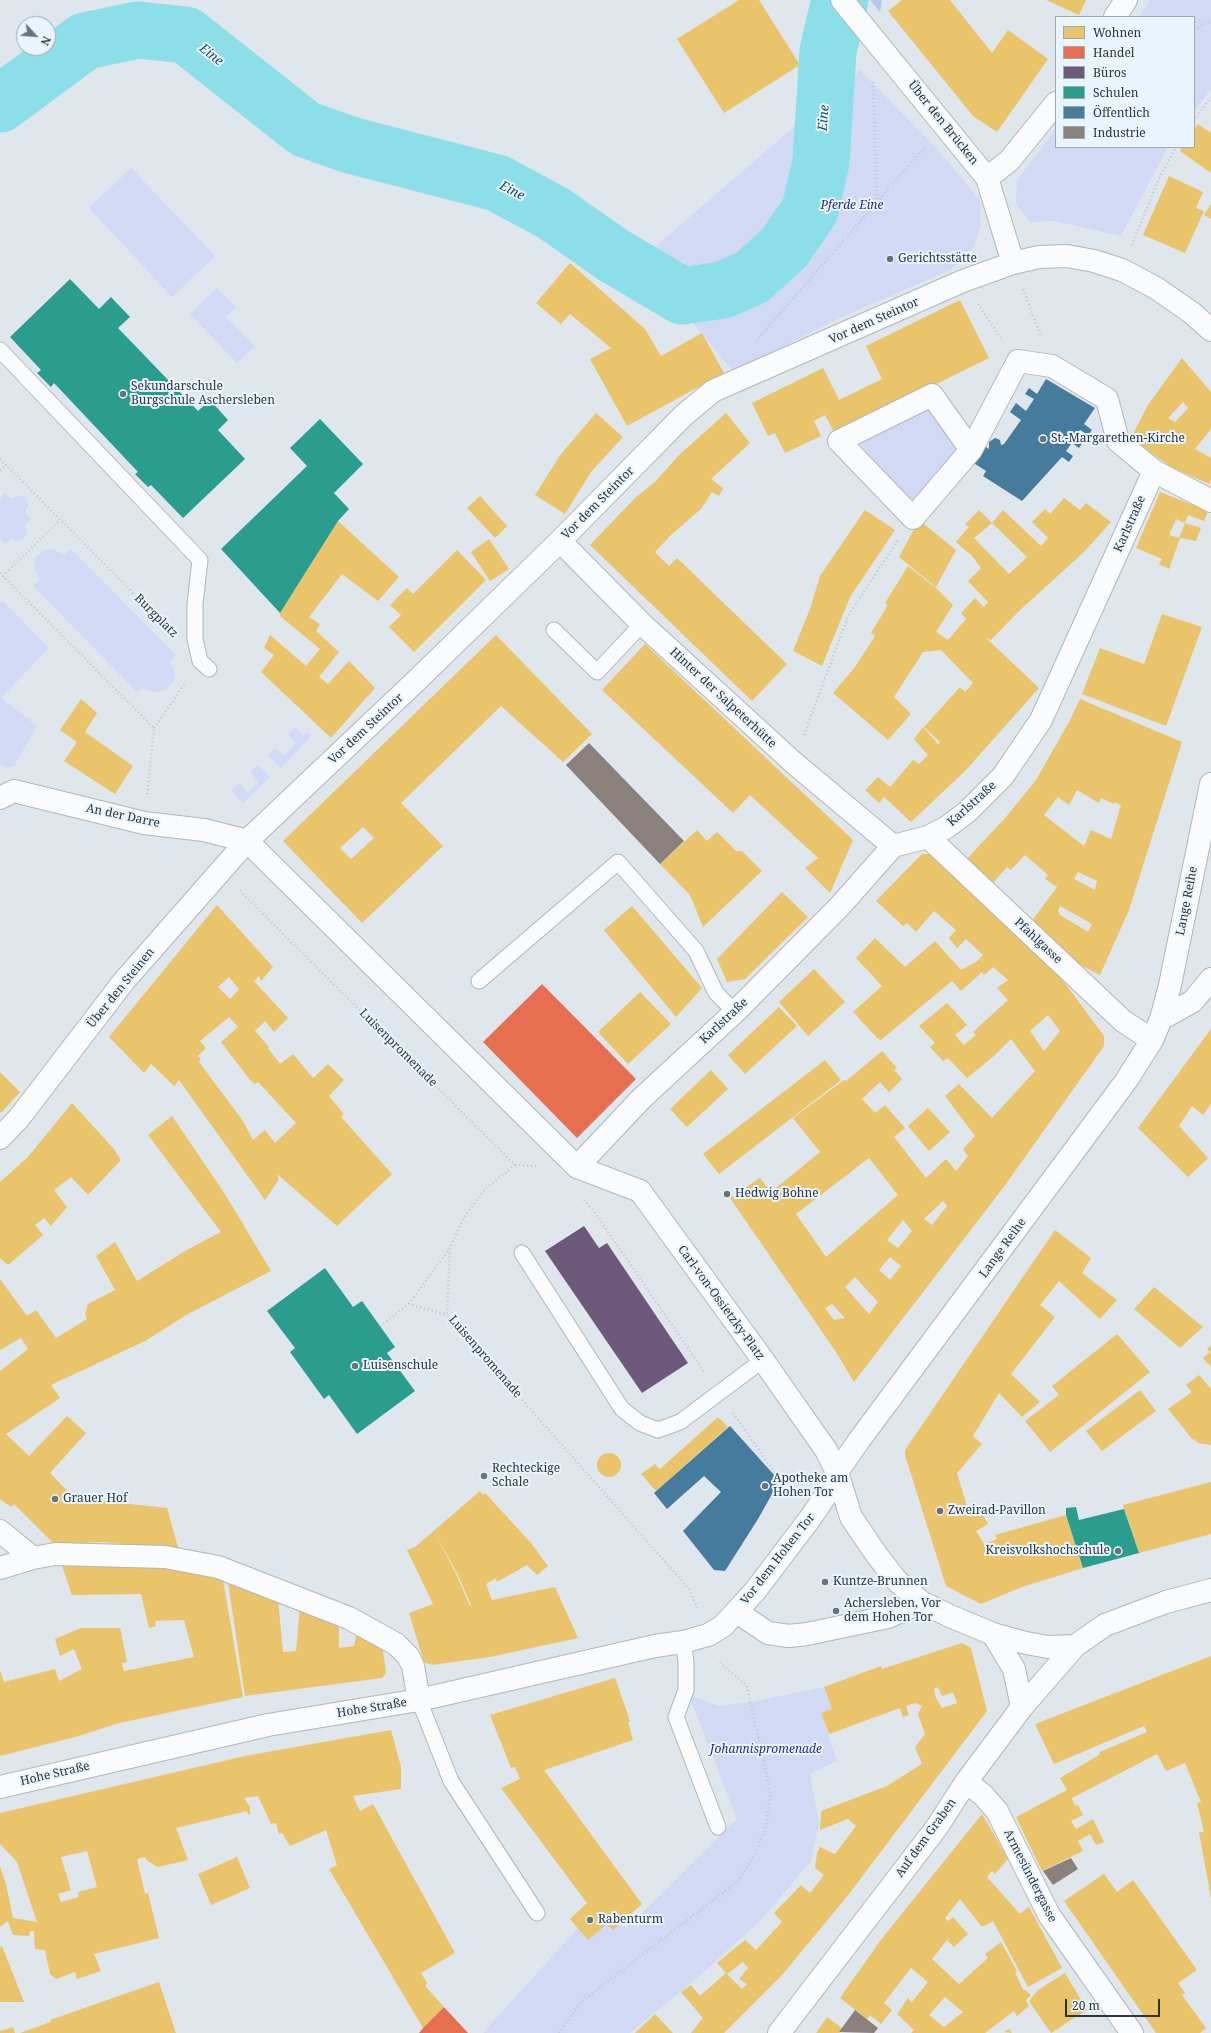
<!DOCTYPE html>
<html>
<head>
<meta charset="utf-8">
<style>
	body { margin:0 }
	#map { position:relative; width:1211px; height:2033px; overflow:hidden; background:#dfe6ec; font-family:"Noto Serif",serif }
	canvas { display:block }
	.legend { position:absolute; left:1055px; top:16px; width:140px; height:132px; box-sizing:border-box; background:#e8f5ff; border:1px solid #9ea8af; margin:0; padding:5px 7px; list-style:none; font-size:12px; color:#2f3438 }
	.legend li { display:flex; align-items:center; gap:8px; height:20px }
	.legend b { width:20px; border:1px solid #9ea8af }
	.north { position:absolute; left:16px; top:16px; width:40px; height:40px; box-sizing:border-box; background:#e8f5ff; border:1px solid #9ea8af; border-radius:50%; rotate:116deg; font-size:11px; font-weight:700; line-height:16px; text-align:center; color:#2f3438 }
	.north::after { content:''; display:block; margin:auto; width:14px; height:18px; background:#6d7277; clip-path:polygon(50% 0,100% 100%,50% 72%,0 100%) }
	.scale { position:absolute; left:1065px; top:1999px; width:95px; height:18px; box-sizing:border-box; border:2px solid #2f3438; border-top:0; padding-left:5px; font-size:12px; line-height:14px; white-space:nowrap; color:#2f3438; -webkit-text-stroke:3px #e8f5ff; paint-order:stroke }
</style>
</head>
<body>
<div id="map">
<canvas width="1211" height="2033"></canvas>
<ul class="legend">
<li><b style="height:11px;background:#e9c46a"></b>Wohnen</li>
<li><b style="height:11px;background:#e76f51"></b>Handel</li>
<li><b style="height:11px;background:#6d597a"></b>Büros</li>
<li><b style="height:11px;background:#2a9d8f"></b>Schulen</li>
<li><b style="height:11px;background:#457b9d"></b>Öffentlich</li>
<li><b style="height:11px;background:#8a817c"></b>Industrie</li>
</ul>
<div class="north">N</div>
<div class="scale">20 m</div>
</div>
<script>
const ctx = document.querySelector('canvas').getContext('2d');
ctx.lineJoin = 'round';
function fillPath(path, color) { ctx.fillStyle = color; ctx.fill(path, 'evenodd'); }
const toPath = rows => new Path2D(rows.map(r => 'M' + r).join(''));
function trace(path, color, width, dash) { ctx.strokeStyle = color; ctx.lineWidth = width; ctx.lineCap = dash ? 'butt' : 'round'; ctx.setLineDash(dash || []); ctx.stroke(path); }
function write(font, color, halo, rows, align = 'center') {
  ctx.font = font + ' "Noto Serif",serif'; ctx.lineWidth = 4; ctx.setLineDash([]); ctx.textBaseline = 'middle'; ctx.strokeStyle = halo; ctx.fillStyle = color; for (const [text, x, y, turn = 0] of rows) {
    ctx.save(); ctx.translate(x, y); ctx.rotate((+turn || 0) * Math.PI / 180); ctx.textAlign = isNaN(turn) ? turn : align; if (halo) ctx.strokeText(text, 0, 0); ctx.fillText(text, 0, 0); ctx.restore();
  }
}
const green = toPath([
	[1150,0,1211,0,1211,89,1194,112,1194,17,1139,17],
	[860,70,938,150,980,200,981,225,974,247,952,269,831,322,734,372,640,260],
	[1056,129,1056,147,1168,147,1121,236,1054,221,1030,222,1016,204,1017,180],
	[131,168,215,256,172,297,89,208],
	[217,288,236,307,226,317,255,346,237,363,190,314],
	[931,404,960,451,912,501,858,442],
	[5,493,11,499,21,495,27,500,28,507,25,512,31,519,24,526,27,533,24,538,16,541,11,538,5,544,0,538,0,499],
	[53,549,64,555,71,549,176,655,169,662,175,672,174,680,167,688,159,692,152,692,144,687,137,692,33,586,40,579,34,568,36,557,44,550],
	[3,601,49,648,1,698,37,726,14,766,6,768,0,764,0,602],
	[295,727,303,735,306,732,311,736,281,768,267,755,274,748,284,756,296,743,288,734],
	[258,765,270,777,243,803,231,790,239,783,248,792,259,782,250,772],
	[824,1687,832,1709,821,1713,837,1761,810,1774,819,1823,811,1861,761,1920,698,1977,630,2033,483,2033,578,1928,588,1940,610,1921,627,1928,737,1819,689,1695,719,1706,751,1702]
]);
const forest = toPath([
	[870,0,882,0,880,12]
]);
const homes = toPath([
	[739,0,759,0,800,65,724,113,677,39],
	[902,0,950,0,992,53,1008,30,1048,59,997,132,973,116,888,11],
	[1046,0,1086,0,1079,15],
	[1198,124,1211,133,1211,173,1180,151,1182,147,1194,147,1194,130],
	[1169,176,1203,192,1196,208,1204,211,1185,253,1143,235],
	[1211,204,1211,219,1204,215],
	[570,263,645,329,661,356,702,333,724,373,627,426,590,359,611,348,570,314,561,324,536,303],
	[960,300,989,358,835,434,825,415,814,421,821,436,785,453,775,433,768,436,752,403,823,368,839,400,882,379,866,346],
	[1182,358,1211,392,1211,429,1195,449,1211,458,1211,480,1209,484,1171,467,1131,438,1148,405],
	[1183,402,1188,408,1175,422,1168,418],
	[596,413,623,437,591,472,565,514,535,495,561,454],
	[726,413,750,443,711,479,723,488,719,496,712,492,701,509,672,534,655,552,669,566,677,558,787,664,752,701,590,545,635,498,655,482,679,455],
	[1160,492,1208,511,1204,521,1188,515,1185,523,1176,519,1169,535,1179,538,1185,523,1201,528,1196,541,1180,538,1169,569,1159,564,1162,559,1136,548],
	[480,496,507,526,495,538,467,508],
	[1064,498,1080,510,1086,503,1111,522,1084,552,1020,610,991,640,986,638,1039,688,965,771,911,822,884,797,879,803,865,790,878,777,890,787,913,760,919,764,928,755,914,739,923,727,938,744,940,742,924,727,960,687,965,692,973,683,941,650,923,652,894,697,911,714,888,740,833,693,855,667,875,636,871,633,888,605,885,603,908,566,936,588,953,605,936,632,948,640,966,619,961,613,975,598,984,607,988,602,968,581,981,568,972,556,956,542,969,527,965,524,979,510,992,523,974,538,1009,574,1027,557,992,523,1003,510,1041,546,1048,538,1032,522,1045,509,1050,514],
	[865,510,895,530,850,597,822,666,793,651,810,609,820,576],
	[919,520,956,550,936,587,899,557],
	[338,521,399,577,378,601,342,574,309,617,320,624,316,631,339,652,319,677,328,684,349,661,375,688,331,738,261,672,274,655,264,648,270,635,306,666,320,649,280,616,280,613],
	[489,539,509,569,490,581,471,552],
	[457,550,486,580,414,652,389,627,401,615,390,605,407,588,413,594],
	[1162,614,1202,627,1166,726,1082,694,1100,648,1144,664],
	[496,635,592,734,563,762,501,706,401,803,443,846,362,923,283,841],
	[363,827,374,838,351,859,340,848],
	[645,644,853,840,830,893,805,868,818,858,750,795,733,813,602,690],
	[81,699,97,713,85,732,133,766,115,794,64,761,77,742,60,730],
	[1080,699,1182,742,1129,910,1100,975,1072,961,1031,922,1057,887,1045,879,1048,875,1025,855,1011,870,1007,867,991,885,965,861,1006,817,1036,780,1069,722],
	[1077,790,1099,803,1101,798,1114,804,1115,802,1121,805,1111,839,1091,830,1084,846,1044,815,1058,797,1069,805],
	[1078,872,1097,881,1095,890,1074,879],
	[1060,906,1092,924,1088,932,1060,915,1058,911],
	[697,830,707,841,717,832,736,851,742,851,762,871,703,927,690,895,660,864],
	[922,854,929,854,951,870,1053,967,1104,1036,1104,1046,1003,1188,854,1382,836,1352,730,1198,760,1178,771,1192,820,1152,793,1118,844,1080,846,1081,882,1051,897,1068,894,1070,902,1079,889,1092,880,1082,862,1099,875,1113,885,1105,905,1128,894,1137,926,1178,946,1159,956,1171,968,1156,963,1149,975,1136,945,1096,959,1084,992,1118,1035,1071,1011,1039,994,1056,967,1078,948,1058,943,1061,930,1047,935,1043,919,1026,947,1003,967,1025,955,1035,964,1045,976,1035,973,1032,1008,1000,997,988,1008,980,993,967,984,975,982,972,961,991,952,981,881,1040,878,1039,853,1012,882,986,856,958,875,938,905,967,935,941,961,970,976,962,983,955,966,939,957,948,949,938,956,930,934,911,916,932,907,923,903,926,876,901],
	[1048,1015,1060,1031,1044,1051,1030,1031],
	[869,1158,898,1195,826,1257,796,1214],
	[943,1201,947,1206,932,1225,924,1219],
	[903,1220,912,1231,898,1248,887,1240],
	[890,1257,901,1266,890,1280,879,1270],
	[855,1277,878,1302,869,1314,845,1287],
	[832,1304,845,1318,834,1320,825,1308],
	[782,892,808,917,745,979,727,982,717,959],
	[217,905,273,967,261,981,259,976,254,981,288,1018,274,1032,265,1021,255,1031,269,1047,268,1048,280,1064,293,1054,313,1078,328,1064,344,1080,329,1096,344,1114,341,1117,392,1174,337,1226,277,1174,279,1179,265,1200,179,1080,174,1086,151,1064,144,1073,109,1037],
	[229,977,239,989,230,999,218,987],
	[229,1017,238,1027,221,1042,250,1080,255,1084,258,1082,296,1123,275,1143,265,1130,253,1140,243,1121,199,1062,201,1059,198,1056,206,1048,200,1041],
	[632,906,702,988,676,1017,604,930],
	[814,969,845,1002,808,1036,779,1002],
	[640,992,671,1024,628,1064,598,1032],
	[779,1007,797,1026,745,1074,728,1055],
	[1211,1029,1211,1104,1203,1115,1192,1106,1179,1126,1208,1158,1188,1177,1138,1128],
	[825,1060,841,1080,719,1174,703,1154],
	[711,1070,728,1089,687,1127,670,1109],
	[0,1072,20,1092,1,1113,0,1112],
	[72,1103,113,1148,121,1160,88,1195,71,1177,54,1190,67,1207,51,1226,44,1218,35,1225,43,1235,8,1265,0,1258,0,1182,28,1157],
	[928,1108,950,1132,929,1151,908,1126],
	[172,1116,225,1194,271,1271,188,1314,145,1341,51,1385,60,1398,6,1434,29,1456,67,1416,86,1433,50,1473,74,1498,167,1508,179,1551,104,1542,56,1544,51,1541,14,1504,11,1507,0,1499,0,1371,28,1349,21,1338,0,1350,0,1279,27,1316,36,1310,56,1338,87,1319,85,1314,88,1304,115,1290,96,1256,115,1242,137,1281,185,1251,221,1232,148,1135],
	[1055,1230,1091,1258,1082,1273,1117,1300,1100,1319,1059,1281,1040,1305,1055,1317,1011,1374,1040,1402,1022,1417,999,1393,973,1436,982,1444,957,1473,969,1513,979,1507,988,1524,976,1531,984,1544,997,1539,995,1535,1066,1515,1083,1568,1022,1587,981,1604,946,1586,905,1455,905,1450],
	[1154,1287,1203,1327,1180,1348,1134,1309],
	[1117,1334,1150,1372,1050,1452,1025,1421,1059,1395,1052,1386],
	[1211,1345,1211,1367,1203,1358,1210,1352,1207,1349],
	[1199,1375,1211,1389,1211,1445,1198,1443,1194,1439,1193,1440,1168,1409,1192,1392,1186,1385],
	[1140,1390,1156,1411,1102,1451,1086,1431],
	[718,1417,728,1427,656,1491,641,1474,655,1464,660,1469],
	'597 1465a12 12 0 1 1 24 0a12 12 0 1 1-24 0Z',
	[1211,1482,1211,1534,1139,1553,1123,1505],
	[480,1491,483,1495,485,1493,531,1543,548,1566,537,1575,527,1565,497,1582,496,1578,486,1584,492,1600,555,1587,578,1638,490,1657,432,1665,424,1662,409,1613,433,1604,407,1550,415,1547],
	[436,1535,457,1573,471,1605,470,1606,456,1574],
	[62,1566,142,1566,183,1569,223,1580,243,1697,119,1723,79,1736,0,1756,0,1671,4,1682,55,1669,59,1681,82,1669,74,1649,60,1656,55,1639,81,1628,120,1628,127,1662,122,1663,124,1671,194,1657,184,1620,155,1621,156,1626,149,1628,141,1594,72,1595],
	[228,1582,278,1599,283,1652,296,1651,300,1607,339,1623,339,1648,354,1646,357,1632,382,1644,386,1673,382,1678,245,1696],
	[962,1643,971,1648,987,1711,849,1894,783,1974,724,2033,691,2033,703,2018,681,1992,691,1985,700,1996,726,1973,717,1963,745,1940,756,1950,782,1922,774,1913,801,1885,810,1893,824,1875,815,1868,817,1853,820,1847,835,1854,856,1826,848,1819,820,1830,821,1811,887,1786,922,1764,915,1747,925,1734,918,1714,922,1706,915,1703,906,1706,909,1715,903,1717,900,1708,829,1734,821,1713,832,1709,824,1687,881,1666,882,1669],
	[938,1687,942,1696,953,1692,957,1703,942,1708,936,1698,934,1689],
	[743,1962,748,1968,739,1979,747,1984,742,1989,727,1974],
	[1211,1656,1211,1898,1199,1832,1204,1832,1197,1803,1201,1802,1185,1763,1166,1771,1157,1754,1072,1798,1075,1806,1078,1805,1083,1815,1071,1821,1076,1829,1093,1819,1104,1842,1096,1845,1090,1834,1078,1841,1083,1851,1042,1871,1016,1817,1067,1790,1060,1778,1099,1755,1100,1752,1147,1732,1144,1726,1054,1764,1035,1724],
	[615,1678,630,1721,628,1722,633,1740,544,1770,642,1904,613,1930,607,1924,588,1940,570,1919,587,1903,501,1788,520,1779,515,1767,511,1768,490,1715],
	[391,1730,401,1767,401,1789,353,1796,360,1811,373,1804,455,1953,421,1973,427,1983,425,1986,444,2007,423,2028,329,1869,337,1865,326,1830,290,1846,282,1833,279,1834,276,1823,271,1824,258,1796,244,1798,250,1807,250,1814,248,1814,247,1811,176,1828,188,1860,158,1867,146,1860,145,1857,137,1859,145,1894,148,1893,159,1938,94,1954,101,1971,77,1979,75,1972,56,1979,50,1974,45,1950,35,1949,34,1931,30,1931,29,1936,13,1935,8,1921,0,1927,0,1866,6,1884,13,1918,37,1922,17,1862,0,1844,0,1813,245,1756],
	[87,1851,97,1887,78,1892,79,1897,61,1902,58,1894,71,1890,61,1857],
	[982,1814,1008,1859,995,1874,992,1871,987,1877,1020,1914,1029,1907,1062,1968,1028,1987,993,1921,982,1927,960,1899,945,1918,948,1921,953,1917,968,1934,954,1947,947,1940,932,1959,959,1984,988,1958,985,1954,1001,1942,1017,1971,1015,1972,1023,1990,1025,1990,1031,1995,1026,2000,1029,2006,1017,2016,1014,2011,985,2033,911,2033,914,2030,897,2014,908,1998,912,2002,928,1982,911,1968,884,2003,892,2010,881,2024,870,2015,867,2019,840,1998,880,1941],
	[945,1997,963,2012,944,2027,929,2015],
	[237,1857,250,1888,211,1905,198,1874],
	[1104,1874,1117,1892,1133,1880,1197,1970,1178,1983,1185,1993,1182,1995,1206,2028,1200,2033,1156,2033,1064,1901],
	[2,1946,24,2002,0,2002,0,1947],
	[1065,1973,1087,2010,1051,2033,1029,2001,1038,1990],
	[159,1982,176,2033,20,2033,51,2022,50,2020],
	[655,2014,673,2033,635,2033],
	[827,2017,842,2028,839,2032,841,2033,816,2033],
	[13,2027,15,2033,0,2033,0,2031],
	[1009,2029,1012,2033,1004,2032]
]);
const shops = toPath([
	[542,984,636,1079,577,1138,483,1042],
	[444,2007,468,2033,419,2033,423,2028]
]);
const offices = toPath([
	[584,1226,599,1248,607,1243,688,1363,642,1393,545,1251]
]);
const schools = toPath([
	[70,279,99,309,111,297,130,317,118,328,198,411,210,400,228,420,218,430,245,459,183,518,151,485,148,487,135,474,138,472,54,383,51,387,37,373,41,370,10,337],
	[320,419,363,464,334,493,349,509,338,521,280,613,221,549,307,466,290,448],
	[325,1268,353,1307,362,1301,395,1347,387,1353,415,1391,357,1434,329,1395,324,1399,290,1352,295,1348,267,1311],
	[1076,1507,1079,1520,1124,1509,1139,1553,1083,1568,1066,1515,1066,1508]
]);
const public = toPath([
	[1046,379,1095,408,1084,424,1092,430,1088,435,1080,430,1075,437,1083,442,1079,448,1072,443,1066,451,1073,456,1069,462,1062,457,1022,501,983,476,986,471,972,462,983,445,989,449,989,442,995,438,1000,440,1001,445,1004,444,1021,420,1010,412,1016,403,1026,411,1034,399,1025,394,1029,388,1037,394],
	[730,1426,775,1476,776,1487,758,1519,725,1571,714,1570,683,1531,721,1492,704,1476,667,1509,654,1493]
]);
const industry = toPath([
	[589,743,684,841,660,864,566,765],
	[1071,1858,1078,1869,1053,1885,1043,1871],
	[855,2010,878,2028,874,2033,839,2032]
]);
const river = toPath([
	[0,104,85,41,138,30,186,35,305,129,350,145,497,183,553,213,613,255,682,296,723,290,752,277,784,248,810,210,821,162,828,51,840,0]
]);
const path = toPath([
	[1194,29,1211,21],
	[873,82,877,201],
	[1194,120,1211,97],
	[1132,245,1160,176,1176,147],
	[1023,289,1041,337],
	[978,304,1002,340],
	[756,341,925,147],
	[0,459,171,631],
	[0,470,6,465],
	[0,573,154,728,147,796],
	[3,576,60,520],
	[154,728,186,682],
	[804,735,848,616,898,540],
	[240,891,515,1165,485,1189,463,1219,450,1248,447,1315,689,1589,697,1608],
	[515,1165,536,1166],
	[584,1200,593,1210,705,1373],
	[409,1304,450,1248],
	[380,1326,409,1304,447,1315],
	[733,1413,791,1496],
	[559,2033,581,2002,738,1881,754,1856,765,1829,771,1795,747,1686,718,1661]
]);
const service = toPath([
	[0,350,200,560,195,604,195,639,200,661,209,669],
	[554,630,597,672,642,624],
	[479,981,618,862,696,951,716,993,735,1012],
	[522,1253,622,1409,640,1423,658,1430,680,1422,763,1360],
	[683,1642,686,1661,686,1690,676,1717,718,1827],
	[419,1700,451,1781,537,1913]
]);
const minor = toPath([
	[842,0,987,178,1013,263],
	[1115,17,1126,0],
	[987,178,1009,161,1056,103],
	[971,450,932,395,839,441,913,518,971,450,1018,361,1052,366,1107,399,1118,441,1154,471],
	[560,541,642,624,794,763,893,846],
	[0,798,14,791,144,823,204,830,247,841,577,1167,640,1191,763,1360,826,1450,837,1472,851,1517,876,1554,897,1581,921,1602],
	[928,837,1123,1021,1152,1040],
	[1161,1019,1193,1001,1211,979],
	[0,1138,19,1118,124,981,247,841,416,681,560,541,684,415,713,391,963,281,1013,263,1039,257,1067,256,1094,261,1122,270,1156,288,1192,313,1211,330],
	[577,1167,641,1099,735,1012,840,906,893,846,928,837,947,827,967,812,1003,776,1041,720,1154,471,1211,501],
	[0,1531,33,1558],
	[0,1568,33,1558,55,1554,165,1557,218,1567,349,1618,396,1644,408,1656,413,1666,419,1700],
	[737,1612,768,1633,789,1636,807,1634,888,1617,921,1602,950,1616,993,1634,1026,1643,1048,1647,1075,1646],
	[993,1634,1014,1669,1022,1707],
	[966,1782,983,1795,997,1811,1049,1915,1132,2033],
	[0,1787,268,1725,419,1700,655,1646,683,1642,708,1635,723,1626,755,1591,809,1520,824,1498,837,1472,860,1439,1126,1081,1152,1040,1161,1019,1170,985,1211,784],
	[779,2033,937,1827,966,1782,1022,1707,1075,1646,1105,1625,1166,1602,1211,1590]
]);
const markers = [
	[890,259,4,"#6d7277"],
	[123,394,4,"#6d7277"],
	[1043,439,4,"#6d7277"],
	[727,1194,4,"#6d7277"],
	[355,1366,4,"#6d7277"],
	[484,1476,4,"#6d7277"],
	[765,1486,4,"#6d7277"],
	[55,1499,4,"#6d7277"],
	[940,1511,4,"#6d7277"],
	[1118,1551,4,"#6d7277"],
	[825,1582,4,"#6d7277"],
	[836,1611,4,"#6d7277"],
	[590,1920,4,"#6d7277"]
];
const streetNames = [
	["Über den Brücken",943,123,51],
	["Vor dem Steintor",874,321,-24],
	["Vor dem Steintor",598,503,-45],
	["Karlstraße",1130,524,-66],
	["Burgplatz",156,616,45],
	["Hinter der Salpeterhütte",723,698,43],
	["Vor dem Steintor",366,729,-43],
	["Karlstraße",972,804,-42],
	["An der Darre",123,816,12],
	["Lange Reihe",1187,901,-79],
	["Pfahlgasse",1038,941,43],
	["Über den Steinen",121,988,-51],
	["Karlstraße",724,1021,-43],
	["Luisenpromenade",398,1048,45],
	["Lange Reihe",1003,1248,-54],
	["Carl-von-Ossietzky-Platz",721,1303,54],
	["Luisenpromenade",485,1357,49],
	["Vor dem Hohen Tor",778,1559,-52],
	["Hohe Straße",372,1708,-9],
	["Hohe Straße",55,1774,-13],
	["Auf dem Graben",926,1838,-54],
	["Armesündergasse",1030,1876,63]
];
const parkNames = [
	["Pferde Eine",852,206],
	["Johannispromenade",766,1750]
];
const poiNames = [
	["Gerichtsstätte",898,259],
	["Sekundarschule",131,387],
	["Burgschule Aschersleben",131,401],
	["St.-Margarethen-Kirche",1051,439],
	["Hedwig Bohne",735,1194],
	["Luisenschule",363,1366],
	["Rechteckige",492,1469],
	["Schale",492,1483],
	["Apotheke am",773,1479],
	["Hohen Tor",773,1493],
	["Grauer Hof",63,1499],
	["Zweirad-Pavillon",948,1511],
	["Kreisvolkshochschule",1110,1551,"right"],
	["Kuntze-Brunnen",833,1582],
	["Achersleben, Vor",844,1604],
	["dem Hohen Tor",844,1618],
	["Rabenturm",598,1920]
];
const waterNames = [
	["Eine",211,55,38],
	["Eine",824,118,-86],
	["Eine",512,191,27]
];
fillPath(green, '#d1d9f5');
fillPath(forest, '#bbc6f0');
fillPath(homes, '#e9c46a');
fillPath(shops, '#e76f51');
fillPath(offices, '#6d597a');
fillPath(schools, '#2a9d8f');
fillPath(public, '#457b9d');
fillPath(industry, '#8a817c');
trace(river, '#8cdfe8', 57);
trace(service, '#b0b6ba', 17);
trace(minor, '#b0b6ba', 24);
trace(path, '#c3c5c8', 2.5, [1, 3]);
trace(service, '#fafbfc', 15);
trace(minor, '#fafbfc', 22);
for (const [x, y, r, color] of markers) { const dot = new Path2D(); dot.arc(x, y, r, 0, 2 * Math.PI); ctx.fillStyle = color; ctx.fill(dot); trace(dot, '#e8f5ff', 1.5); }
write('12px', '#2f3438', '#e8f5ff', streetNames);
write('italic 12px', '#2b2c7e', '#e8f5ff', parkNames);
write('12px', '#2f3438', '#e8f5ff', poiNames, 'left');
write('italic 13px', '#1b4e53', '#e8f5ff', waterNames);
</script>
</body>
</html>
